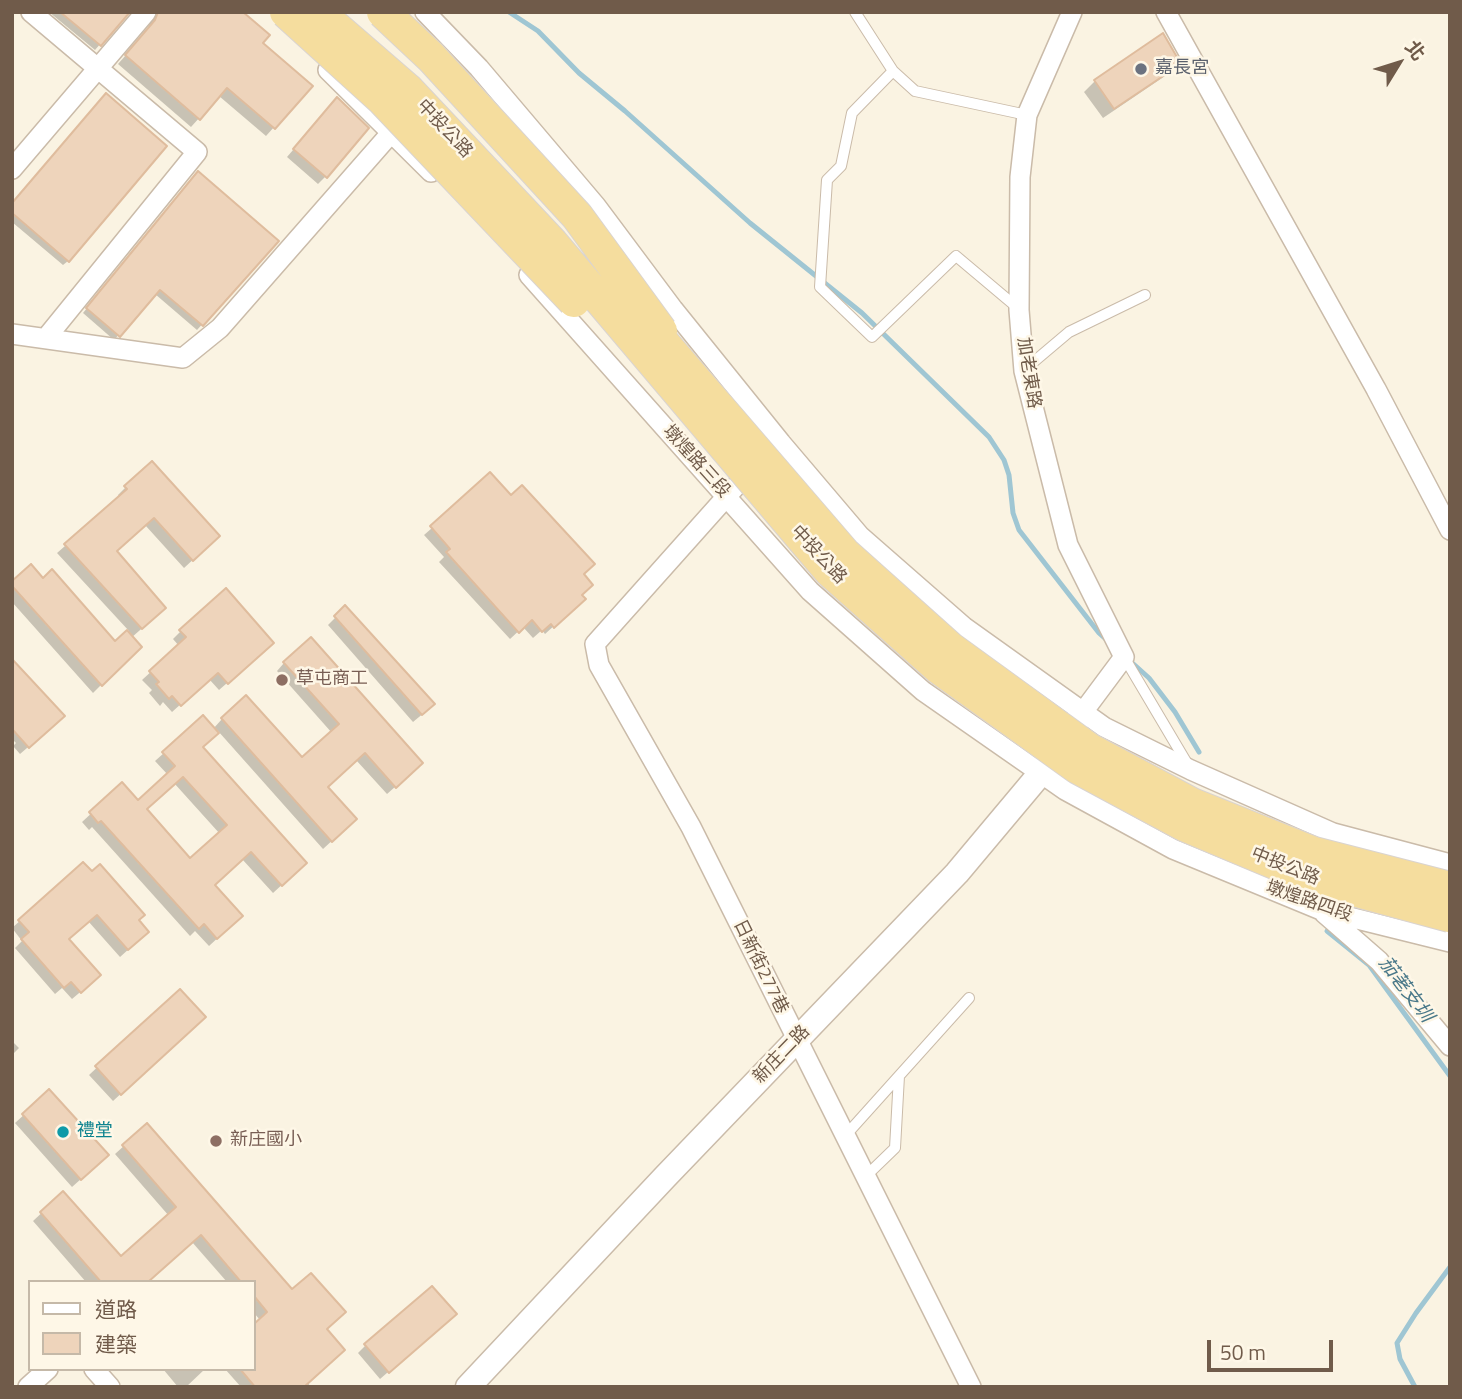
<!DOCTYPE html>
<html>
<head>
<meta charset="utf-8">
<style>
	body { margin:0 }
	#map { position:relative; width:1462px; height:1399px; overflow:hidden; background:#faf3e2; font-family:"Titillium Web","Noto Sans TC",sans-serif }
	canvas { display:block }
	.frame { position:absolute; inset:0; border:14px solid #705b4a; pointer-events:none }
	.legend { position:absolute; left:28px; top:1280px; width:228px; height:91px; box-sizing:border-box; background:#fef7e7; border:2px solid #c5b9a8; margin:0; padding:9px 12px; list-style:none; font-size:21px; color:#705b4a }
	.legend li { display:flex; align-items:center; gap:14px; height:35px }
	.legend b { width:35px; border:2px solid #c5b9a8 }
	.north { position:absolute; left:1364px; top:28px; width:70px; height:70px; -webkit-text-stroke:5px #fef7e7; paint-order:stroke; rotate:52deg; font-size:19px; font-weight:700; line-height:28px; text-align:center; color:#705b4a }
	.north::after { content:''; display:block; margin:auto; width:24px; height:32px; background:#705b4a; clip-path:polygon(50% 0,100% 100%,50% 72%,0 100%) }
	.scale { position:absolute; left:1207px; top:1340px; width:126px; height:32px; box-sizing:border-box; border:4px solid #705b4a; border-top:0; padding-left:9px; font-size:21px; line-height:24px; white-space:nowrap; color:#705b4a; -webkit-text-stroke:5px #fef7e7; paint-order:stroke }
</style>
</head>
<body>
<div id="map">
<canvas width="1462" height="1399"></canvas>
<div class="frame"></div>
<ul class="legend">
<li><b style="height:9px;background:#fff"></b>道路</li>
<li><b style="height:19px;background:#eed4bb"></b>建築</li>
</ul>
<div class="north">北</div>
<div class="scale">50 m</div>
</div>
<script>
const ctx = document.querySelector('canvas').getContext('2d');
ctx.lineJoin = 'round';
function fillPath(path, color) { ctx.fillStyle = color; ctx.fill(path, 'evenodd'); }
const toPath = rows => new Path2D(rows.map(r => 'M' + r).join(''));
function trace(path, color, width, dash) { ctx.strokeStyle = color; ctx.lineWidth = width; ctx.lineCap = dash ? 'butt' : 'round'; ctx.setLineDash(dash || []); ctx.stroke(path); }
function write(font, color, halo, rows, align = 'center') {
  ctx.font = font + ' "Titillium Web","Noto Sans TC",sans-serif'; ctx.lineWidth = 5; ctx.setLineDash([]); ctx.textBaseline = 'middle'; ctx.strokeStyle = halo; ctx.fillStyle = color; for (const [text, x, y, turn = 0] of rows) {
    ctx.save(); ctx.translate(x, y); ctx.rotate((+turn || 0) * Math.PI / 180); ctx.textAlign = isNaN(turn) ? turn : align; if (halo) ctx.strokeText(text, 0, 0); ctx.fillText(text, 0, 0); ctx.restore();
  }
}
const shadow = toPath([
	[49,12,128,12,95,50],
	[158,12,240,12,261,43,311,86,266,136,219,96,191,127,118,64,148,30,150,21],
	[1179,63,1168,74,1103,118,1084,92,1095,81],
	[329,108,326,176,318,184,287,157],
	[193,179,277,241,197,330,155,294,114,340,83,313],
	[12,204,68,261,63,265,12,222],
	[126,487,210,544,184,568,145,525,115,552,156,616,131,638,109,677,93,693,12,602,12,583,43,580,115,643,129,631,57,553,120,498,118,495],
	[432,528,582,575,580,595,576,606,545,634,542,630,533,638,523,627,510,639,439,562,444,557,424,535],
	[345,608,425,712,413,722,328,625],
	[181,631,264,651,219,690,209,679,172,712,163,702,160,706,149,693,152,690,142,680,179,646,173,639],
	[12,661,55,724,20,754,13,746,16,743,12,739],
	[284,663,413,771,387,794,356,760,326,787,347,827,323,849,218,731,201,748,297,871,273,893,242,859,213,886,233,924,209,946,195,931,190,936,92,827,89,830,82,822,122,785,138,802,168,775,155,761,203,718,213,729,222,719,302,760,332,733,277,671],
	[174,783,220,834,190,860,145,810],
	[83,864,137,921,139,940,120,957,88,921,67,940,91,983,72,999,62,988,55,994,15,948,22,941,12,928],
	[179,991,196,1025,113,1101,89,1075],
	[12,1041,19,1048,12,1055],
	[49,1092,99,1163,72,1187,15,1123],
	[146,1126,325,1329,307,1382,311,1387,241,1387,225,1369,254,1369,254,1326,260,1320,254,1313,254,1282,227,1282,192,1242,146,1282,86,1282,33,1221,63,1193,120,1258,169,1216,115,1154],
	[446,1322,380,1379,358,1353,366,1345],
	[163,1369,205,1369,186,1387,178,1387]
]);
const stream = toPath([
	[509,12,538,31,579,73,625,111,750,223,862,313,989,437,1004,460,1009,475,1013,513,1019,530,1099,633,1109,642],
	[1129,660,1149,678,1175,712,1199,752],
	[1327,931,1369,965,1450,1076],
	[1415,1387,1400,1359,1397,1343,1416,1313,1450,1267]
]);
const building = toPath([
	[60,12,130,12,101,46,60,12],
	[158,12,243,12,270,35,263,43,313,86,275,129,227,88,200,120,125,55,155,20,158,12],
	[1163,33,1181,64,1114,109,1094,80,1163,33],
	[106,93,167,146,69,262,12,213,12,203,106,93],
	[337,97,369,128,327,178,293,149,337,97],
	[198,171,279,241,203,326,160,290,120,337,86,308,198,171],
	[152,461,220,536,193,561,154,518,117,551,166,608,142,629,64,544,127,489,124,486,152,461],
	[490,472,511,495,522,485,595,564,584,574,593,585,582,595,586,599,554,628,551,624,542,632,532,620,519,633,446,552,450,549,430,526,490,472],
	[31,564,43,578,52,569,115,641,127,630,142,647,102,686,12,586,12,581,31,564],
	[226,588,274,643,228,684,218,673,181,706,172,696,169,699,156,684,159,682,149,671,186,637,179,630,226,588],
	[345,605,435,704,422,715,334,616,345,605],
	[311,637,423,763,396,788,365,753,328,787,357,819,332,842,221,718,246,695,302,757,339,724,283,662,311,637],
	[12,659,65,716,29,748,12,729,12,659],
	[203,715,219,733,203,747,307,863,282,886,251,852,215,885,243,916,217,939,204,924,199,929,101,821,98,823,89,812,122,782,138,800,175,766,162,752,203,715],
	[183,777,227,825,190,858,147,809,183,777],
	[83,862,92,871,100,864,145,915,139,920,149,932,128,950,97,915,69,939,101,975,81,993,71,982,64,988,21,939,29,932,18,920,83,862],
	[180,989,206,1017,121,1095,95,1066,180,989],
	[49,1089,109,1155,81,1180,22,1114,49,1089],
	[147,1123,292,1289,311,1273,346,1312,327,1329,345,1350,304,1387,255,1387,240,1369,254,1369,254,1324,267,1312,254,1296,254,1282,241,1282,201,1235,148,1282,101,1282,40,1212,63,1191,121,1256,176,1207,122,1145,147,1123],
	[432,1286,457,1314,389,1373,364,1344,432,1286]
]);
const service = toPath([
	[855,12,893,71,915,91,1027,115],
	[893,71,852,113,841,166,827,180,820,287,872,337,956,256,1019,309],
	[1024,370,1069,332,1145,295],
	[1124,657,1188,765],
	[845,1136,969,998],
	[865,1177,895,1148,899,1076]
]);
const minor = toPath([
	[31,12,197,152,46,338],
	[425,12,479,68,596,206,673,309,781,443,860,536,964,627,1104,727,1191,770,1333,833,1450,864],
	[1072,12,1027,115,1020,177,1019,310,1024,371,1068,545,1124,657,1083,712],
	[1166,12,1376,389,1450,530],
	[328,70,431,172],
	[12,169,146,12],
	[529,275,810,591,923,691,1065,790,1173,849,1321,910,1450,942],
	[12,334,183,358,220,328,391,133],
	[736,486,595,644,599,665,691,827,971,1387],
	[1324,913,1379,961,1450,1046],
	[94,1369,110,1387],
	[28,1387,48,1369]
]);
const tertiary = toPath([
	[468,1387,665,1177,957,873,1040,774,1083,712]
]);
const primaryBridge = toPath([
	[286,12,383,100,574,301],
	[318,12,407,89,552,243,829,570,939,668,1078,768,1184,825,1313,879,1450,916],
	[383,12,431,57,577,216,661,331],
	[641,317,845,554,950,648,1089,749,1192,804,1314,853,1450,888]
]);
const markers = [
	[1141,69,7,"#6b7280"],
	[282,680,7,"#8d6e63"],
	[63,1132,7,"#0f9aa8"],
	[216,1141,7,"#8d6e63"]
];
const worshipNames = [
	["嘉長宮",1155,69]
];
const streetNames = [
	["中投公路",444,129,47],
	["加老東路",1028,373,81],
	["墩煌路三段",696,462,48],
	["中投公路",818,555,47],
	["中投公路",1285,867,22],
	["墩煌路四段",1309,902,19],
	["日新街277巷",760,967,64],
	["新庄二路",782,1055,-46]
];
const educationNames = [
	["草屯商工",296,680],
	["新庄國小",230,1141]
];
const cultureNames = [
	["禮堂",77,1132]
];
const waterNames = [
	["茄荖支圳",1405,990,53]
];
fillPath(shadow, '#0003');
trace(stream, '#9fc6d3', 5);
fillPath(building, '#eed4bb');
trace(building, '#dfbc9d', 2);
trace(service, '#cabba9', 12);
trace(minor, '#cabba9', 22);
trace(tertiary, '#cabba9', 27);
trace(service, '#fff', 10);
trace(minor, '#fff', 19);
trace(tertiary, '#fff', 24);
trace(primaryBridge, '#dad4d0', 34, []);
trace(primaryBridge, '#f5dd9e', 32);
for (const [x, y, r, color] of markers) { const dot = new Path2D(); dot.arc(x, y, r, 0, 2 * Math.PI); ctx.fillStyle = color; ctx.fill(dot); trace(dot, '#fef7e7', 2.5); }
write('18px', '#5b616d', '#fef7e7', worshipNames, 'left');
write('18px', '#705b4a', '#fef7e7', streetNames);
write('18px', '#785e54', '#fef7e7', educationNames, 'left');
write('18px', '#0d838f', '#fef7e7', cultureNames, 'left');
write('italic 19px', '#497889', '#fef7e7', waterNames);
</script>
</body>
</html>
